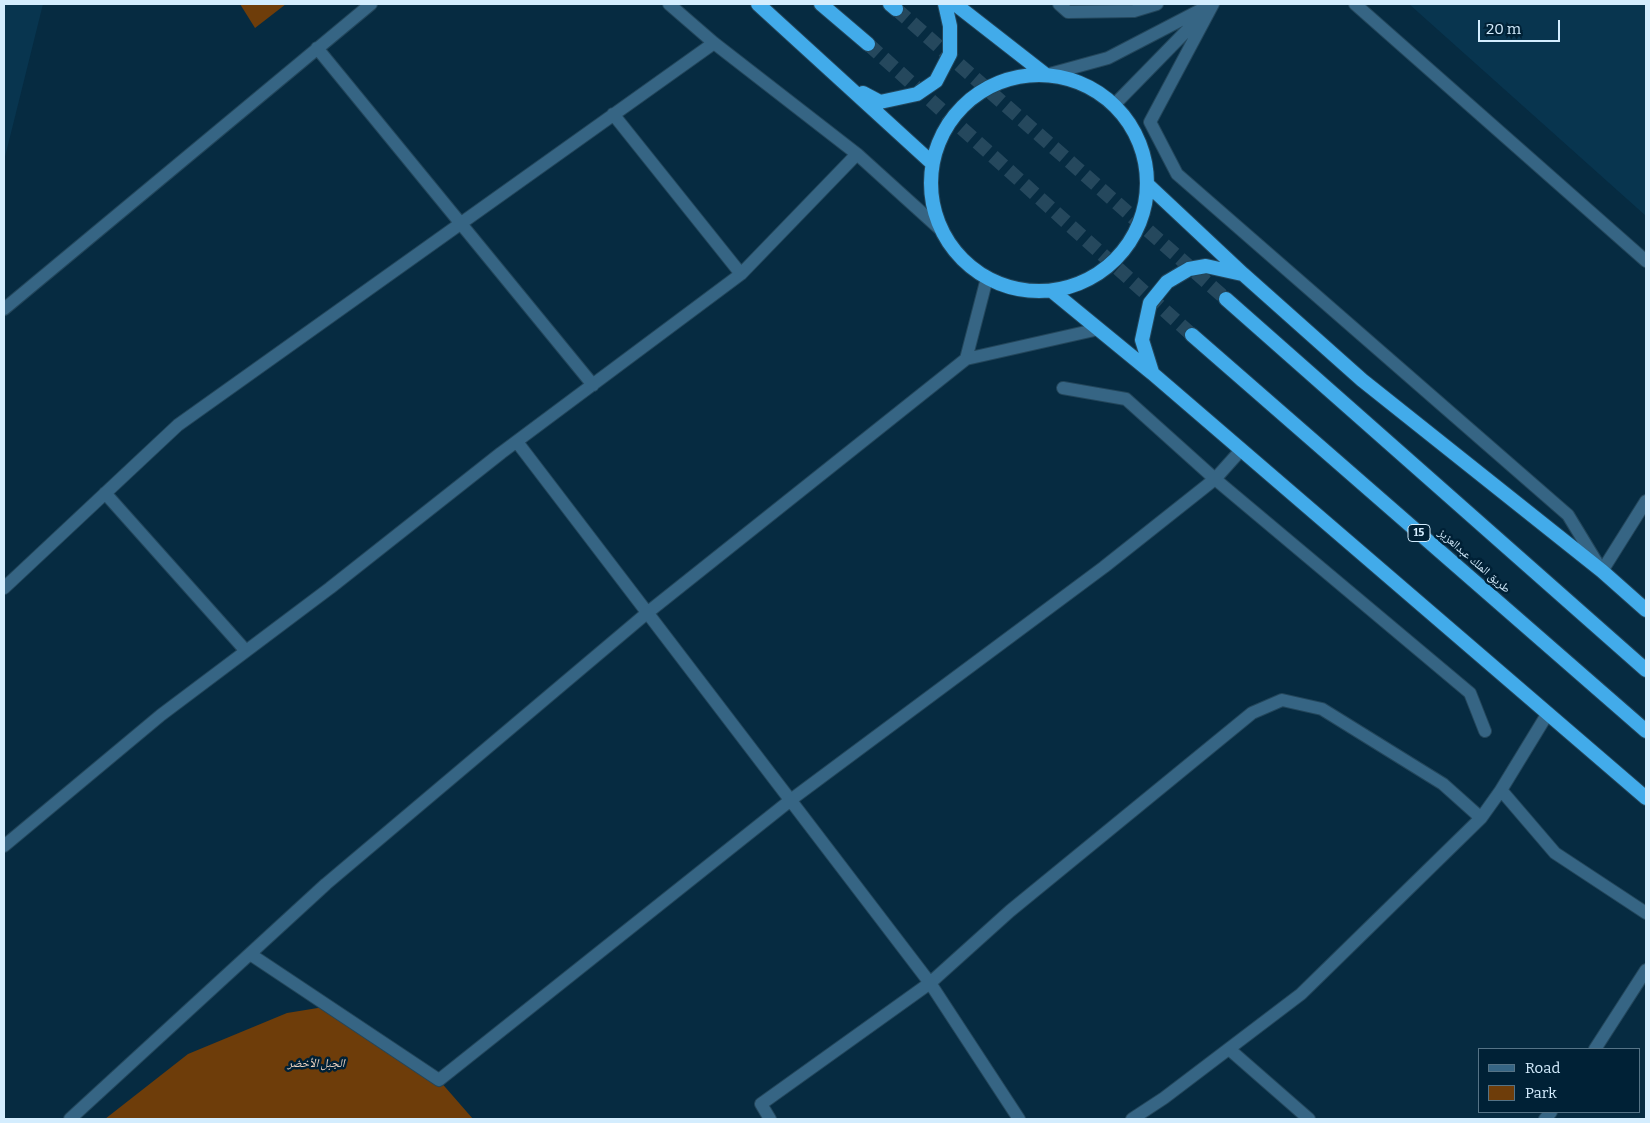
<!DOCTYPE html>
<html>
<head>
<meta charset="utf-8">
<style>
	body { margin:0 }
	#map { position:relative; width:1650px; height:1123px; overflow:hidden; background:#062b41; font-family:Bitter,serif }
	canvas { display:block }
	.frame { position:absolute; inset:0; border:5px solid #d4edfe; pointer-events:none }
	.legend { position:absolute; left:1478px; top:1048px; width:162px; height:65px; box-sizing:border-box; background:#002136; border:1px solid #557386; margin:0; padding:6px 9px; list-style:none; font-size:15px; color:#d4edfe }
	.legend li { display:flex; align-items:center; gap:10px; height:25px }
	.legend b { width:25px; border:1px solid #557386 }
	.scale { position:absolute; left:1478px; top:20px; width:82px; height:22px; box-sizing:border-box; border:2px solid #d4edfe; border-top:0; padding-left:6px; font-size:15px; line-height:18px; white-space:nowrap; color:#d4edfe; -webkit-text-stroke:4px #002136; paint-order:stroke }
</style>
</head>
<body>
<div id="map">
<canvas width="1650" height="1123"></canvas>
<div class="frame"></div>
<ul class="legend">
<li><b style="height:6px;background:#366584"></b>Road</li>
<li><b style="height:14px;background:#6e3d0a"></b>Park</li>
</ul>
<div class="scale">20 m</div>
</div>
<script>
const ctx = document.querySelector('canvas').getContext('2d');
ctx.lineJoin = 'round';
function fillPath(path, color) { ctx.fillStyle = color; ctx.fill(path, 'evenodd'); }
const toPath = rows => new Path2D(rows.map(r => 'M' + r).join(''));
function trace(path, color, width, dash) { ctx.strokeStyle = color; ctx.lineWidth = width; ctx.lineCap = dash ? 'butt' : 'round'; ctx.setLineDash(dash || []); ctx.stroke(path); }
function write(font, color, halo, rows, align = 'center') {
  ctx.font = font + ' Bitter,"Noto Naskh Arabic",serif'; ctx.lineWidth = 5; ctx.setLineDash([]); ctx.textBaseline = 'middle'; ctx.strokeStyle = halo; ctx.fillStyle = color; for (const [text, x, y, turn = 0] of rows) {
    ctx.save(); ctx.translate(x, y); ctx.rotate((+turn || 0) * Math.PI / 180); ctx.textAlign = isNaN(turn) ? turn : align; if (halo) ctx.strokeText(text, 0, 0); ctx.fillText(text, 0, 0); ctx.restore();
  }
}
const built = toPath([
	[4,4,43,4,4,161],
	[1409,4,1646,4,1646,216]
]);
const green = toPath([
	[240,4,286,4,255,28],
	[330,1006,439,1080,473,1119,105,1119,188,1054,287,1013]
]);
const trunkTunnel = toPath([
	[896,9,1226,299],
	[868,44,1192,335]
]);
const minor = toPath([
	[669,4,714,43,857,154,941,230],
	[1059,4,1068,12,1134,11,1157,4],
	[1213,4,1150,122,1177,174,1568,515,1602,571,1646,501],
	[1355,4,1646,261],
	[317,48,593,385],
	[1046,75,1108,58,1212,4],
	[1114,105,1203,14],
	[613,114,741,274],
	[4,309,371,4],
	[966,359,987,278],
	[1063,388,1126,399,1215,479,1470,693,1485,731],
	[517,442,930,983,1019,1119],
	[105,493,246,651],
	[4,588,178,425,714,43],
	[1548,713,1501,790,1555,853,1646,913],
	[4,846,161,715,330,588,501,453,741,274,857,154],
	[250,954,439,1080,792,799,1104,567,1215,479,1241,450],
	[1229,1049,1309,1119],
	[1595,1049,1646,970],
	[70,1119,326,884,647,613,966,359,1099,329],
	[770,1119,761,1104,930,983,1010,911,1252,713,1282,700,1322,709,1443,784,1481,818,1501,790],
	[1132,1119,1164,1098,1301,994,1481,818],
	[1545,1119,1551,1112]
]);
const trunk = toPath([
	[758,4,932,163],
	[821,4,868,44],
	[890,4,896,9],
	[955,4,1046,75],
	'931 183a108 108 0 1 1 216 0a108 108 0 1 1-216 0Z',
	[863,93,880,102,917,94,936,81,950,54,950,26,945,4],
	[1147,184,1243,274,1362,380,1602,571,1646,610],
	[1052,291,1152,373,1646,798],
	[1226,299,1646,670],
	[1192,335,1646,731],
	[1152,372,1142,340,1150,303,1167,282,1189,269,1206,266,1242,274]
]);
const shields = [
	[1419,533,22]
];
const shieldNames = [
	["15",1419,533]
];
const streetNames = [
	["طريق الملك عبدالعزيز",1474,561,41]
];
const parkNames = [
	["الجبل الأخضر",316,1064]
];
fillPath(built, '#08354f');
fillPath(green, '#6e3d0a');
trace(trunkTunnel, '#25485d', 14, [14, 7]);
trace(minor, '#23465b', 14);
trace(trunk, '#23465b', 16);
trace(minor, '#366584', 12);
trace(trunk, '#42abea', 14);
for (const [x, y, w] of shields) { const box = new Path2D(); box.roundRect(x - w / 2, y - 8.5, w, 17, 4); ctx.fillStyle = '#002136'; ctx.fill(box); trace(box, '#d4edfe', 1); }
write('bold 11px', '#d4edfe', null, shieldNames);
write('12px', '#d4edfe', '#002136', streetNames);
write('italic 12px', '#f0d6c3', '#002136', parkNames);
</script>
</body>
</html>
